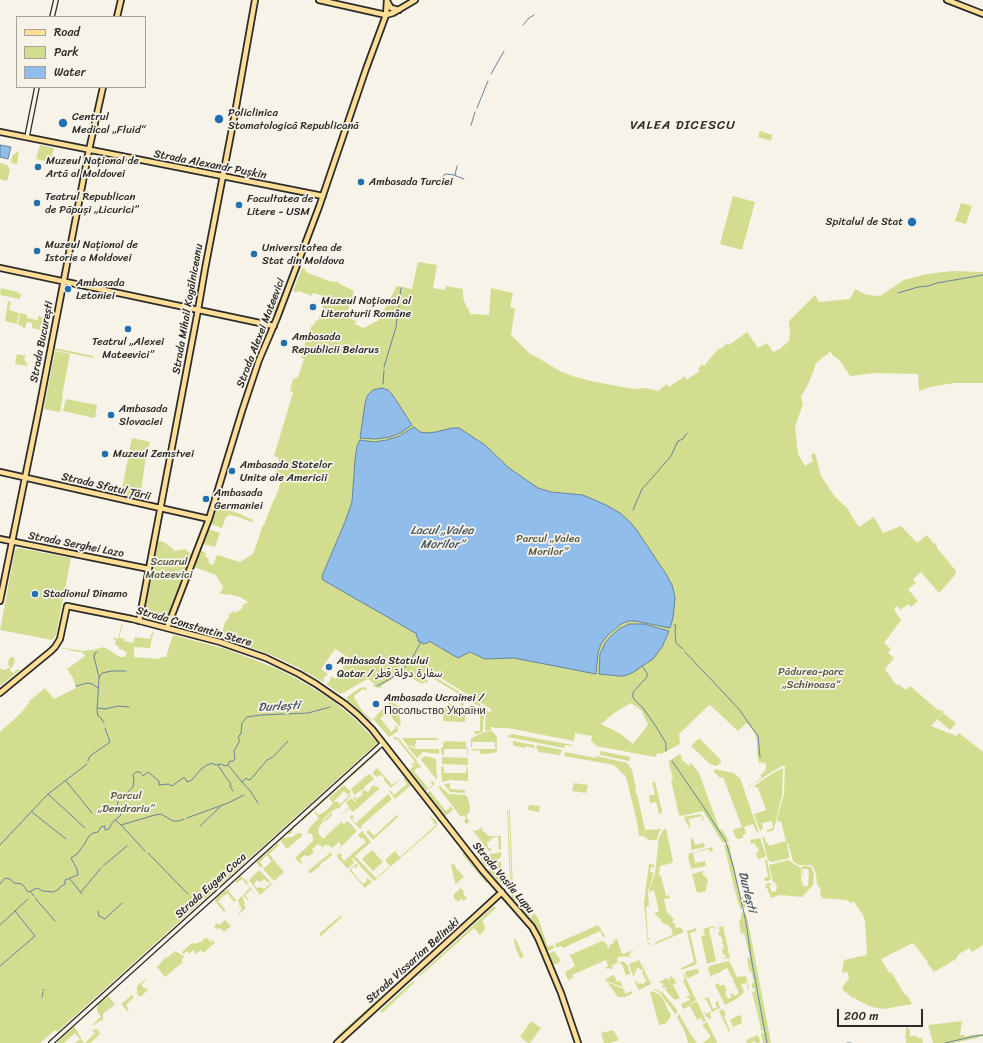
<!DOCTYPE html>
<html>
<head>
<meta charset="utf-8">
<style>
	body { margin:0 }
	#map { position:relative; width:983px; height:1043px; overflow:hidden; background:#f7f3e8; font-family:Sriracha,sans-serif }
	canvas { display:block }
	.legend { position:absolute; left:16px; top:16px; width:130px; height:72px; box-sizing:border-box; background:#f7f3e8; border:1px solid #a5a39c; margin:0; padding:5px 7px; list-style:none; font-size:12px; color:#2b2b2b }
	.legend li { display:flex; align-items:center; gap:8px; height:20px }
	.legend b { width:20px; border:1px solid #a5a39c }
	.scale { position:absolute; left:837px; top:1009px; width:86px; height:18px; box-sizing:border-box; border:2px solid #2b2b2b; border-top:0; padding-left:5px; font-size:12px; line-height:14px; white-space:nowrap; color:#2b2b2b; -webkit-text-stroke:3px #f7f3e8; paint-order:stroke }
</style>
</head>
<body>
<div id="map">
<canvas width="983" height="1043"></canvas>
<ul class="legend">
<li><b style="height:5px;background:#fdde96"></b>Road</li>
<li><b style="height:11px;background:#d2dd90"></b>Park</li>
<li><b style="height:11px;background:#90bdea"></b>Water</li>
</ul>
<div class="scale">200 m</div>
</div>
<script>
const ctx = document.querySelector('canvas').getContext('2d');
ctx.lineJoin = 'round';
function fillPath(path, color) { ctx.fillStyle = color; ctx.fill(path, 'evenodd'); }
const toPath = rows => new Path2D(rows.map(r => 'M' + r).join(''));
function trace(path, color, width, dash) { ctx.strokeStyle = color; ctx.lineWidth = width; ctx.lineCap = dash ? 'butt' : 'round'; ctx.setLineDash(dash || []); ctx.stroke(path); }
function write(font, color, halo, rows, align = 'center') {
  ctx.font = font + ' Sriracha,"Playpen Sans Arabic",sans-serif'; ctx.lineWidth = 3.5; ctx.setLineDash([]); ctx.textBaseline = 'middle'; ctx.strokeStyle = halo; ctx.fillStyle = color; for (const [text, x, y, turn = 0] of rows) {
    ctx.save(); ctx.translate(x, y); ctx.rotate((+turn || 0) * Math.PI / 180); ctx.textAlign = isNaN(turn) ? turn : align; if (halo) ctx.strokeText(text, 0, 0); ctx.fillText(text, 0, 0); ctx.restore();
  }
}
const green = toPath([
	[760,131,772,135,771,141,758,137],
	[40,145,54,148,50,162,36,159],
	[18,151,19,151,17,164,11,163,12,156],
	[0,163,7,165,10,170,7,181,0,179],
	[733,196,755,202,742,250,720,244],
	[961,203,972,206,966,224,955,221],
	[418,262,437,265,433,288,445,290,446,286,463,289,463,295,464,301,471,315,474,314,489,315,491,288,513,293,510,307,515,309,511,335,530,354,540,359,560,371,575,377,591,381,633,389,645,388,658,391,667,384,669,387,685,376,686,380,700,371,698,369,702,364,704,366,718,349,722,348,727,343,729,345,747,332,758,348,767,343,773,352,780,349,789,341,790,332,789,324,789,321,815,295,819,302,850,299,855,289,867,295,880,296,904,280,927,274,952,271,983,272,983,383,954,383,930,387,919,391,918,374,874,373,850,376,841,362,836,357,834,357,830,351,827,355,826,355,815,364,815,367,809,382,801,397,803,404,798,418,795,428,798,454,805,466,813,461,811,455,815,453,821,476,835,497,848,509,852,517,859,527,874,517,883,533,901,526,917,543,927,535,934,544,936,543,937,548,956,571,955,575,939,593,921,572,913,579,916,583,908,589,918,601,911,607,908,604,900,610,898,606,894,608,895,611,901,620,884,643,891,649,888,653,894,658,885,669,897,686,898,684,906,690,910,686,938,710,944,711,931,726,956,736,959,733,983,752,983,945,972,952,969,948,959,954,956,959,934,972,927,963,928,962,913,943,881,959,889,973,891,972,905,995,907,995,912,1004,884,1009,872,1007,857,1000,854,997,853,998,844,991,842,987,849,979,848,973,846,972,842,973,844,960,867,955,865,921,863,915,854,902,851,903,847,900,822,898,820,893,821,890,817,884,816,874,814,868,811,865,799,865,793,861,788,843,787,844,789,854,789,858,772,862,768,860,762,836,763,836,764,838,765,838,766,843,768,843,769,846,786,841,781,821,778,822,777,819,784,794,785,766,782,766,773,771,749,787,749,785,752,785,762,777,760,776,766,769,766,764,764,762,762,764,761,762,759,763,757,754,757,742,756,735,747,723,738,731,710,705,709,705,679,734,680,744,661,754,657,753,656,757,655,757,596,746,596,745,591,741,592,736,575,733,574,741,508,728,496,728,493,727,491,727,491,730,485,731,486,711,487,710,491,713,491,709,431,672,430,674,468,697,463,706,462,706,460,705,462,702,464,704,467,699,429,676,426,680,428,681,427,683,424,682,423,684,407,676,403,672,381,686,382,687,380,688,378,688,373,686,375,684,368,679,358,684,345,692,340,694,326,684,327,683,328,683,331,679,330,678,331,676,335,679,349,658,335,649,321,669,328,674,327,676,326,675,323,680,324,681,323,682,297,667,269,654,221,637,225,622,229,618,228,615,234,611,235,613,243,608,242,606,248,602,240,597,228,594,227,595,220,593,223,587,216,575,194,567,201,551,206,553,205,557,208,558,209,563,213,565,217,555,240,562,253,554,263,525,264,525,272,504,278,491,282,477,275,475,279,458,274,456,289,406,293,392,290,391,293,379,298,377,304,359,301,358,305,343,311,327,314,324,316,320,318,321,325,300,323,296,314,293,312,294,312,296,299,291,296,292,293,291,302,268,305,269,306,272,329,281,334,282,337,281,340,284,354,291,346,317,356,321,355,324,363,328,377,321,378,321,397,286,412,289],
	[631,703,641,710,648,725,633,744,619,733,601,724,614,713],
	[1,288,18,292,18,293,21,294,20,299,0,295],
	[273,293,275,294,280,303,275,316,271,319,273,316,274,311,272,310,271,310,269,311,268,315,269,317,269,320,263,319],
	[8,301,11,302,9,310,19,313,17,324,5,321],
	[20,313,27,315,27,318,38,320,38,316,50,319,50,320,43,319,42,320,42,324,40,325,39,327,48,329,46,338,44,339,40,338,41,330,32,328,32,323,27,322,25,328,23,328,22,326,18,325],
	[55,348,93,356,93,358,55,350],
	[55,351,70,354,62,396,63,396,60,412,44,409],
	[17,354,26,356,24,359,28,366,15,364],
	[66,399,97,405,95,418,63,411],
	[132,438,150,442,145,463,140,499,121,494],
	[217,507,238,513,253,520,252,522,235,516,229,515,226,517,222,528,211,524],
	[208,529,220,533,215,547,203,544],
	[160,541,164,542,175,551,185,549,193,556,167,624,146,618,143,615,156,543],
	[19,548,71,558,56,635,52,640,0,630,15,550],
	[122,623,123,624,119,638,125,639,124,641,133,643,135,637,150,639,152,632,154,633,152,637,150,648,134,647,134,657,158,659,162,657,166,657,173,635,229,650,280,670,308,685,333,701,356,720,378,743,377,746,374,749,372,748,57,1032,55,1030,40,1043,0,1043,0,733,2,730,20,714,29,703,28,702,45,688,54,699,76,688,73,678,67,669,85,656,82,652,78,652,61,648,63,648,83,651,88,650,93,650,104,647,120,657,125,657,127,653,122,649,121,650,119,649,119,647,116,645,115,643,116,640,113,639,114,637,118,639],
	[11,657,13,657,15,660,13,666,11,668,11,667,10,670,13,673,18,669,20,670,0,686,0,669,6,670,7,668,10,668,10,667,8,664,9,659],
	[364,687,366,688,367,690,365,690,363,689,355,695,354,698,363,712,372,720,371,721,347,700,347,697,360,688],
	[471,698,479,703,483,708,484,713,483,730,482,732,477,734,475,734,474,731,480,731,480,710,477,710,479,706,469,701],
	[390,701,398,706,400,706,398,710,401,724,399,726,388,713,391,710,388,706,383,709,388,715,387,717,385,715,380,718,391,732,396,728,394,726,395,725,398,728,398,731,389,737,373,719],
	[449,703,466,713,465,722,443,721,443,709],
	[943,713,956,723,950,730,937,719],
	[492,731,497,737,497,748,495,748,495,742,472,742,472,747,471,747,471,739,472,738,484,732],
	[512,734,573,745,573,746,565,745,564,748,508,737,508,736,509,735],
	[395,737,398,738,400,740,417,761,417,763,413,766,411,765,415,762,397,739,395,740,393,738],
	[402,738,436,738,439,740,416,740,415,747,407,745],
	[698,739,700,739,721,760,721,762,718,765,716,766,710,764,691,746],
	[445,741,466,742,466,748,468,748,468,755,467,755,467,749,444,749,444,755,442,755,441,748,443,748,443,743],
	[513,741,534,745,535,748,525,746,525,748,515,746,513,745],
	[537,745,562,750,560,755,538,752,538,750,536,748],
	[407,746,417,749,439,749,439,754,423,752,417,758],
	[379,749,380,751,313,811,312,810],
	[473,749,497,749,497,751,494,753,480,754,480,750,472,751],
	[600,751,630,757,629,761,600,755],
	[565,752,596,758,597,756,627,763,632,770,636,788,635,792,637,794,645,830,662,829,659,832,657,840,651,840,651,841,643,836,639,836,637,822,626,777,614,765,564,756],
	[680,754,682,757,681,759,689,766,691,763,699,773,719,828,723,831,729,841,724,843,722,842,703,811,681,816,679,815,671,780,673,779,669,763,668,763,669,761],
	[426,756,436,759,437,780,421,760,423,757],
	[442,757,468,758,468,765,442,764],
	[418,763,421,767,419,768,418,767,414,771,428,788,433,785,430,782,432,781,435,784,426,791,409,770],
	[444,766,444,773,466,773,467,767,468,767,468,781,450,780,442,782,441,767],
	[377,768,392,785,402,778,391,788,384,780,384,779,382,775,381,776,380,775,377,777,373,774,373,772],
	[783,768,782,795,774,829,772,831,767,832,767,830,773,828,772,821,762,823,763,829,761,829,761,831,760,831,754,814,766,810,758,788,754,786,773,773],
	[715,769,733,773,740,778,759,833,758,833,757,831,756,831,753,824,744,827,746,834,743,835,743,838,738,839,736,838,733,830,742,827,723,777,720,778,714,772],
	[370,774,374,779,364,787,365,788,354,795,351,789,366,776],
	[405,778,411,785,395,799,389,791,390,790,394,795,407,784,403,779],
	[652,782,655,782,662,811,662,813,659,814,656,802,650,803,649,796,655,794],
	[450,783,450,789,465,790,465,793,450,792,444,784],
	[574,783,588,785,586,793,572,791],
	[344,785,351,792,348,795,344,791,334,801,335,802,336,801,340,804,351,794,351,796,341,805,339,809,337,808,331,812,332,815,325,822,324,820,331,813,330,812,323,820,323,822,319,827,318,833,323,839,341,822,344,824,348,821,356,830,356,832,337,851,341,846,339,842,332,848,329,845,328,846,326,844,323,847,318,844,312,849,314,852,308,857,305,855,300,859,302,862,301,864,295,858,313,841,313,838,312,834,307,833,310,827,319,818,314,812,315,811,319,815,327,810,333,803,329,798],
	[374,785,376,787,378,787,379,789,353,812,349,808,343,814,343,813,349,807,346,802,352,798,355,802,356,801,353,797,354,796,357,799,363,794,361,792,365,790,367,792,370,790,370,788],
	[440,786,449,794,466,795,468,798,470,808,469,813,467,814,467,818,470,822,466,824,464,821,466,818,464,815,461,817,438,787],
	[430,791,446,811,450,808,449,806,450,806,453,809,452,811,445,816,427,793],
	[388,794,392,799,361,826,362,827,360,829,351,819,350,817,352,815,354,817,352,819,356,823],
	[529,805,540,806,539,812,528,810],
	[510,809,513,891,524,902,522,903,518,898,514,901,512,899,509,810],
	[507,810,508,810,511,889,510,889],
	[311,811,312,812,302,821,301,820,294,827,291,834,286,834,283,835],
	[398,814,398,817,373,840,366,832,369,830,374,836],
	[699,814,702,815,704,821,703,821,701,816,689,819,690,828,688,826,684,817],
	[431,816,437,822,437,826,374,881,353,858,352,859,354,862,354,863,348,868,347,868,337,857,337,855,340,853,342,855,341,857,344,861,366,842,363,838,361,839,358,835,362,831,371,842,355,856,376,878,390,866,385,860,395,851,400,857,436,825,430,817],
	[481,828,483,830,482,831,484,832,485,832,488,836,501,836,501,850,499,850,498,837,493,837,490,841,487,842,488,848,491,848,491,851,489,851,473,831,474,830,475,831],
	[664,829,666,829,673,861,672,862,672,863,660,866,659,876,661,876,666,896,669,895,670,898,664,899,667,912,674,919,672,922,674,923,676,928,680,927,684,932,651,946,660,940,673,935,671,928,668,925,662,923,661,920,654,913,659,911,654,890,649,892,650,887,655,874,659,837],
	[301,833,302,834,302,836,288,848,286,848,280,840,284,837,286,838,295,836,295,834],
	[693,837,695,845,704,843,705,847,691,850,691,840],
	[760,838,766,855,765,857,758,859,756,853,759,852,758,848,755,845,755,843,751,844,750,840],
	[278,843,279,845,269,854,284,872,274,881,263,869,273,860,271,861,267,855,260,862,263,866,261,868,256,862],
	[729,844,741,897,744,896,746,907,740,909,735,891,724,845],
	[712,847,713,851,710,852,709,849,693,853,695,863,705,861,706,866,691,869,688,857,689,854,691,853],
	[372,850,383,862,373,871,362,859],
	[331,852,332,855,325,861,322,862,320,866,311,873,309,873,308,871],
	[464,852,487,882,487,884,462,854],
	[501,852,501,856,500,858,486,867,480,859,487,855],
	[766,859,767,860,771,879,768,881,765,881,764,878,768,877,765,860],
	[788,860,801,868,801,886,802,878,803,886,808,886,809,872,808,869,803,869,803,875,802,875,802,866,807,866,811,867,814,873,813,885,802,897,780,895,771,898,767,888,765,888,767,884,768,883,771,884,771,885,769,886,772,892,776,891,777,885,776,885,775,882,773,882,769,865],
	[501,861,502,884,501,884,488,870,491,868,496,873,499,870,496,865],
	[453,863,456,867,456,868,457,870,458,870,464,877,456,884,455,883,451,865],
	[356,864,358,866,356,868,354,866,351,870,363,884,367,881,366,879,368,878,372,882,365,888,349,870,354,865],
	[649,864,655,865,654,867,651,867,650,872,654,873,648,891,649,906,646,907,648,938,650,938,650,939,648,940,648,943,651,943,648,945,644,903],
	[259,870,270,881,268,883,264,879,260,882,257,880,254,885,257,888,258,888,260,887,264,889,271,883,272,884,260,895,249,880],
	[703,871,703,875,707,878,708,883,706,887,706,891,697,893,692,874],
	[240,876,248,882,247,884,252,889,245,895,249,900,248,901,243,895,250,888,242,879,237,883,235,882],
	[461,888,464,892,463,893,467,899,463,901,461,899,458,902,454,898,454,894],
	[229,889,230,890,228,891,237,901,242,896,244,899,243,900,245,903,244,905,246,908,238,915,238,914,242,909,239,905,239,902,238,901,237,901,236,900,234,902,227,893,223,897,221,895,222,897,217,903,218,903,219,902,226,911,224,912,215,901,214,900,225,890,226,891],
	[497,900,498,901,418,974,419,971],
	[525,904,533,912,528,917,522,909],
	[494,906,496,908,482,921,485,927,484,931,480,935,474,928,419,977,418,976],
	[744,912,746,913,750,932,771,1043,763,1043,761,1033,764,1033,764,1031,761,1031,760,1024,752,992,755,991,755,988,752,989,752,983,754,983,751,971,749,971,747,958,750,958,744,933,741,934,739,921,741,919,741,913],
	[534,913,538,918,548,947,553,945,554,948,547,952,537,927,530,918],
	[341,916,342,917,322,935,322,937,320,935,320,933,338,918],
	[225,920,231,926,224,932,220,928,217,929,214,927,217,923,219,925],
	[598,925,605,936,603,937,600,931,563,948,561,946,556,948,555,944],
	[713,926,715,927,715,929,713,927,709,929,716,961,707,964,701,936,705,935,703,929],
	[723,926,730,958,724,959,724,958,726,958,725,954,723,955,722,949,724,948,723,944,721,944,721,943,723,943,721,936,719,936,718,932,720,932,719,928,717,928],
	[696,928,696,931,690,933,697,963,696,963,695,965,681,970,681,968,694,962,687,931],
	[446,929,449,931,437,943,434,940,435,938],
	[206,937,211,942,212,941,210,939,211,939,215,943,203,953,201,950,196,954,193,950,189,954,187,951,183,954,182,952,183,951,192,943,196,944,196,943,201,942],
	[515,938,524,957,520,958,515,946,514,939],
	[617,939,622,954,635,950,629,954,630,956,628,957,626,957,625,956,618,957,617,959,618,960,617,960,618,962,612,966,613,969,611,969,608,968,606,969,605,968,608,966,606,960,572,975,573,978,568,980,565,972,575,966,570,955,602,941,606,943,608,948,610,947,609,945,614,943,613,941],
	[175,951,184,956,184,957,181,960,183,962,165,977,157,967,166,957,167,958],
	[554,951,561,961,557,964,552,964,548,954],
	[639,960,651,984,639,990,638,989,635,982,637,981,638,984,641,983,642,984,645,983,645,982,646,981,642,972,643,972,642,969,640,970,639,968,636,969,637,971,634,972,635,975,633,976,629,964],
	[623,961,628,966,630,974,626,975,625,973,622,964,620,964,619,963],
	[728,961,730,962,737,977,746,976,749,989,748,990,747,983,741,984,744,992,738,998,725,1005,715,985,718,983,720,986,723,985,724,985,727,990,725,993,728,999,732,997,730,994,732,993,735,996,738,994,738,990,733,981,734,980,733,978,729,974,730,973,727,968,721,971,721,972,712,975,712,977,711,977,708,969,709,966],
	[697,969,698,969,699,973,688,978,687,978,685,973,686,971],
	[682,973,685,976,696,1000,687,1006,697,1001,706,1021,702,1023,703,1022,701,1018,697,1020,690,1006,684,1009,682,1007,681,1004,690,1000,689,998,687,998,686,997,690,995,683,981,685,979],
	[614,975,617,982,620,981,623,987,606,981,605,979],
	[671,976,672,978,674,978,676,983,673,985,680,998,675,1000,665,990,667,988,666,987,664,988,661,987,663,986,663,983,660,983,660,981,663,980,667,978,668,980,670,979,670,977],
	[147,978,147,979,141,985,145,989,146,988,148,989,142,996,138,996,137,992,137,986],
	[413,981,415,982,382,1013,380,1011],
	[607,982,624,989,625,994,631,991,633,993,625,997,618,997],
	[653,989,656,989,663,993,677,1010,676,1015,659,992],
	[651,991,659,994,665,1002,665,1004,671,1015,668,1021,666,1022,667,1023,659,1025,650,992],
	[132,995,134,997,126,1005,129,1010,127,1011,126,1009,121,1004],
	[108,996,115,1004,103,1014,103,1020,102,1021,101,1020,94,1025,92,1025,101,1017,97,1011,97,1008,98,1006,97,1005],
	[708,997,713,1009,717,1008,715,1002,718,1001,720,1008,710,1013,711,1018,709,1019,708,1017,706,1017,704,1012,705,1012,706,1014,712,1011,706,999,703,1000,703,999],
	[379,998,380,999,338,1037,337,1036],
	[723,1009,726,1015,724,1016,730,1031,729,1032,719,1011],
	[679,1014,690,1033,697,1043,688,1043,685,1032,677,1017],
	[739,1015,741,1016,742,1023,733,1027,730,1020],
	[531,1021,541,1028,530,1043,528,1043,520,1037],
	[962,1021,960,1035,964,1035,965,1037,971,1035,983,1034,983,1037,981,1036,978,1038,953,1043,933,1043,928,1025],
	[707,1022,716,1040,717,1043,703,1043,710,1037,710,1035,702,1025],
	[74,1026,81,1038,81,1039,84,1043,75,1043,80,1039,75,1033,64,1043,58,1043,58,1041],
	[905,1026,910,1030,910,1036,917,1036,917,1038,922,1038,923,1043,906,1043,906,1038,905,1038,906,1028],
	[92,1029,98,1030,100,1034,90,1043,85,1043,95,1033],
	[613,1030,619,1040,610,1043,604,1043,601,1033],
	[757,1035,758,1036,760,1040,760,1042,759,1043,756,1043,754,1041,751,1043,746,1043,747,1040]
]);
const water = toPath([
	[0,145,11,147,8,159,0,157,0,145],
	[382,388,388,390,392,394,412,425,402,432,390,437,376,439,360,438,365,404,367,396,373,390,382,388],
	[414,427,420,432,427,433,436,432,452,428,459,428,485,445,509,468,538,488,551,492,583,495,606,505,620,513,631,523,638,532,666,574,672,585,674,593,675,598,673,618,670,628,635,621,629,621,621,624,608,635,601,644,598,653,596,674,514,658,485,659,470,652,458,658,429,641,428,643,426,643,424,644,418,641,418,638,416,636,417,634,323,580,322,576,345,522,352,502,355,460,357,446,360,440,374,442,387,440,399,436,414,427],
	[629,624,644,624,669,631,662,647,653,659,632,673,624,676,619,676,599,674,600,654,605,643,610,637,619,629,629,624]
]);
const stream = toPath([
	[523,25,529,18,534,15],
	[491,74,504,51],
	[477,108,488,81],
	[471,125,475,112],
	[455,175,457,166],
	[443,177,444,175,446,174,454,175,464,179],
	[898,293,918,287,928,286,937,283,983,275],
	[384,367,396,327,401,288],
	[383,384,384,370],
	[633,510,642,489,652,478,671,456,678,441,683,439,687,433],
	[674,625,676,625,675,631,676,643,683,649],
	[97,652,95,653,94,657,99,677],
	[685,652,738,708,758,736,760,757],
	[642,666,647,673,647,677,634,691,633,693,633,698,643,708,655,725,666,743,666,751],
	[76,686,87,683,92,684,98,688],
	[377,686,390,679,402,670,410,662,421,642],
	[98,708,105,709,118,706,129,707],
	[104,723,101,718,98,716,97,711,99,678,102,673,112,671,126,671],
	[88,761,90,756,110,742,105,728],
	[672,761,705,809,726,842,733,866,746,922,751,957,767,1043],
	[218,765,227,779,231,784,230,786,233,791],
	[229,766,242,782,251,792,258,803],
	[66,781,92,813],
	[242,782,246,778,249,780,251,779,267,760,273,757,288,741],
	[48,794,85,828],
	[32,812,66,839],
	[187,818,228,803,244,795],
	[115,820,121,825,155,815,161,814,173,821,179,821,184,819],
	[121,825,145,851],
	[200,826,220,807],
	[0,845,48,794,87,764],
	[148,853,188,894],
	[103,866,127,846],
	[70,879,82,894],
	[0,884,5,878,10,879,14,883,22,884,27,891,29,892,37,888,43,891,53,892,59,889,60,887,65,884,65,880,78,875,77,869,71,858,77,854,84,845,89,836,93,833,98,832,101,827,105,826,105,830,109,829,112,823,121,815,119,809,117,808,118,801,133,787,134,780,133,775,136,772,140,772,143,776,148,772,159,781,159,785,168,784,172,786,183,778,185,778,187,782,192,780,200,770,207,765,213,763,214,765,222,764,224,766,228,765,229,762,231,761,233,761,235,759,234,751,240,740,238,738,241,733,242,723,247,717,261,715,308,713,330,707],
	[31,892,34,896],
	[81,892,101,868],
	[35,898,55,921],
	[98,911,99,916,105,919,122,903],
	[0,925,28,899],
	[0,966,35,936,15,911],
	[43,990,44,990],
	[42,997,43,992],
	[847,1043,851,1043],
	[945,1043,975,1036,983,1035]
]);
const minor = toPath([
	[52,17,56,0],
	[27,137,37,87],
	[51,1043,383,743]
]);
const major = toPath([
	[319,0,386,15,393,13,415,0],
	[947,0,983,14],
	[387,1,391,8,399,10],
	[117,17,121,0],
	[0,132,323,196],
	[0,268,274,326],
	[0,472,209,519],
	[0,539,149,569],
	[0,601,38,414,89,150,103,87],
	[139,621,198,310,205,269,235,113,255,0],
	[167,628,209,519,242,411,259,360,277,318,319,207,366,69,386,15,387,0],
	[0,693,51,651,55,647,60,639,67,606,132,619,220,642,266,658,299,674,316,684,345,704,358,715,372,729,483,871,532,927,538,938,561,993,578,1043],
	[337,1043,502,892]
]);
const markers = [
	[219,119,5,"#1f6fb2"],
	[63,123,5,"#1f6fb2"],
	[38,167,4,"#1f6fb2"],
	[361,182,4,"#1f6fb2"],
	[37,203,4,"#1f6fb2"],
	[239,205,4,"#1f6fb2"],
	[912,222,5,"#1f6fb2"],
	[37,251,4,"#1f6fb2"],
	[254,254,4,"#1f6fb2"],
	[68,289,4,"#1f6fb2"],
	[313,307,4,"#1f6fb2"],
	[128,329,4,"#1f6fb2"],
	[284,343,4,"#1f6fb2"],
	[111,415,4,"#1f6fb2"],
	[105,454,4,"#1f6fb2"],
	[232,471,4,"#1f6fb2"],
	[206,499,4,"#1f6fb2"],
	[35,594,4,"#1f6fb2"],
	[329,667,4,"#1f6fb2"],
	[376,704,4,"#1f6fb2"]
];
const poiNames = [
	["Policlinica",228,113],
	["Stomatologică Republicană",228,126],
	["Centrul",72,117],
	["Medical „Fluid“",72,130],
	["Muzeul Național de",46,161],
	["Artă al Moldovei",46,174],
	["Ambasada Turciei",369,182],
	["Teatrul Republican",45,197],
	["de Păpuși „Licurici”",45,210],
	["Facultatea de",247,199],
	["Litere - USM",247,212],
	["Spitalul de Stat",903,222,"right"],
	["Muzeul Național de",45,245],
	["Istorie a Moldovei",45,258],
	["Universitatea de",262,248],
	["Stat din Moldova",262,261],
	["Ambasada",76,283],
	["Letoniei",76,296],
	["Muzeul Național al",321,301],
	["Literaturii Române",321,314],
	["Ambasada",292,337],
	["Republicii Belarus",292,350],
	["Teatrul „Alexei",128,342,"center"],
	["Mateevici”",128,355,"center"],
	["Ambasada",119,409],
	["Slovaciei",119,422],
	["Muzeul Zemstvei",113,454],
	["Ambasada Statelor",240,465],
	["Unite ale Americii",240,478],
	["Ambasada",214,493],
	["Germaniei",214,506],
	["Stadionul Dinamo",43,594],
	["Ambasada Statului",337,661],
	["Qatar / سفارة دولة قطر",337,674],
	["Ambasada Ucrainei /",384,698],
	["Посольство України",384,711]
];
const streetNames = [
	["Strada Alexandr Pușkin",210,165,11],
	["Strada Mihail Kogălniceanu",188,309,-80],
	["Strada Alexei Mateevici",261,333,-69],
	["Strada București",42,342,-79],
	["Strada Sfatul Țării",106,487,13],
	["Strada Serghei Lazo",76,545,11],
	["Strada Constantin Stere",194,627,16],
	["Strada Vasile Lupu",503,878,50],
	["Strada Eugen Coca",211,886,-42],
	["Strada Vissarion Belinski",413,961,-42]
];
const parkNames = [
	["Parcul „Valea",548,539],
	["Morilor”",548,552],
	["Scuarul",169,562],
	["Mateevici",169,575],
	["Pădurea-parc",811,672],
	["„Schinoasa“",811,685],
	["Parcul",126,796],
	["„Dendrariu”",126,809]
];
const waterNames = [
	["Lacul „Valea",442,531],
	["Morilor”",442,545],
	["Durlești",279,707,-3],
	["Durlești",747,892,76]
];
const quarterNames = [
	["VALEA DICESCU",683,126]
];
fillPath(green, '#d2dd90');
fillPath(water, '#90bdea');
trace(water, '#68839e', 1);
trace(stream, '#68839e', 1);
trace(minor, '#2b2b2b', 6);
trace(major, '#2b2b2b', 8);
trace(minor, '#f7f3e8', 3.5);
trace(major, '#fdde96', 4.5);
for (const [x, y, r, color] of markers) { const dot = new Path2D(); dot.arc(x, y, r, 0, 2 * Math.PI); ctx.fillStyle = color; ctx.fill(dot); trace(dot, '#f7f3e8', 1.5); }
write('11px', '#2b2b2b', '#f7f3e8', poiNames, 'left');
write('11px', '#2b2b2b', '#f7f3e8', streetNames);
write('11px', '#555844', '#f7f3e8', parkNames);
write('italic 12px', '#495764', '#f7f3e8', waterNames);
ctx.letterSpacing = '1px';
write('13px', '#2b2b2b', '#f7f3e8', quarterNames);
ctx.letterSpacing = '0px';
</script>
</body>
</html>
